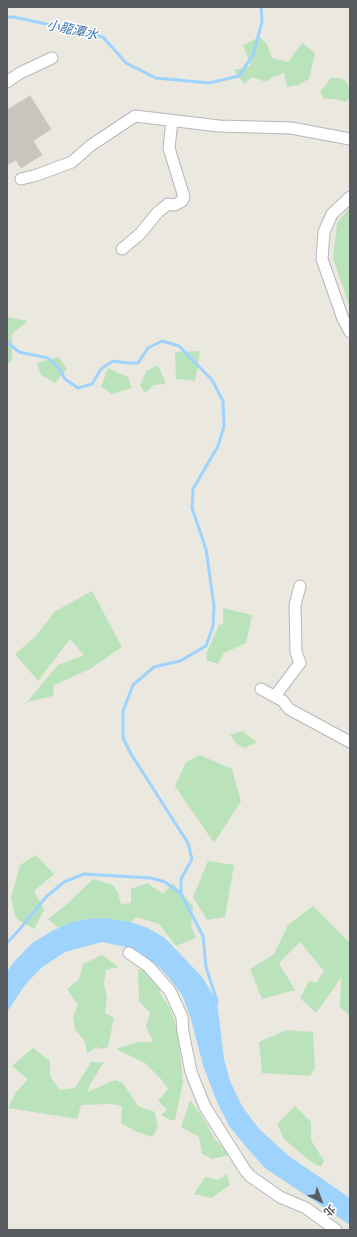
<!DOCTYPE html>
<html>
<head>
<meta charset="utf-8">
<style>
	body { margin:0 }
	#map { position:relative; width:357px; height:1237px; overflow:hidden; background:#ebe8df; font-family:"Nunito Sans","Noto Sans TC",sans-serif }
	canvas { display:block }
	.frame { position:absolute; inset:0; border:8px solid #585c60; pointer-events:none }
	.north { position:absolute; left:301px; top:1181px; width:40px; height:40px; -webkit-text-stroke:3px #fff; paint-order:stroke; rotate:138deg; font-size:11px; font-weight:700; line-height:16px; text-align:center; color:#585c60 }
	.north::after { content:''; display:block; margin:auto; width:14px; height:18px; background:#585c60; clip-path:polygon(50% 0,100% 100%,50% 72%,0 100%) }
</style>
</head>
<body>
<div id="map">
<canvas width="357" height="1237"></canvas>
<div class="frame"></div>
<div class="north">北</div>
</div>
<script>
const ctx = document.querySelector('canvas').getContext('2d');
ctx.lineJoin = 'round';
function fillPath(path, color) { ctx.fillStyle = color; ctx.fill(path, 'evenodd'); }
const toPath = rows => new Path2D(rows.map(r => 'M' + r).join(''));
function trace(path, color, width, dash) { ctx.strokeStyle = color; ctx.lineWidth = width; ctx.lineCap = dash ? 'butt' : 'round'; ctx.setLineDash(dash || []); ctx.stroke(path); }
function write(font, color, halo, rows, align = 'center') {
  ctx.font = font + ' "Nunito Sans","Noto Sans TC",sans-serif'; ctx.lineWidth = 3; ctx.setLineDash([]); ctx.textBaseline = 'middle'; ctx.strokeStyle = halo; ctx.fillStyle = color; for (const [text, x, y, turn = 0] of rows) {
    ctx.save(); ctx.translate(x, y); ctx.rotate((+turn || 0) * Math.PI / 180); ctx.textAlign = isNaN(turn) ? turn : align; if (halo) ctx.strokeText(text, 0, 0); ctx.fillText(text, 0, 0); ctx.restore();
  }
}
const green = toPath([
	[260,37,267,44,272,58,288,62,302,43,315,53,309,79,298,85,287,87,284,73,271,78,266,82,252,77,244,84,234,70,251,66,243,45],
	[331,78,339,78,346,81,350,90,350,98,345,102,334,99,324,99,320,92],
	[350,207,350,308,333,258,337,223],
	[7,317,28,321,12,334,12,360,7,365],
	[200,351,195,381,176,379,175,352],
	[59,357,67,369,55,383,41,375,37,363],
	[158,365,166,384,154,385,145,393,140,385,146,371],
	[108,368,128,377,132,388,112,394,101,387],
	[92,591,122,647,90,669,54,685,53,696,27,702,58,665,84,655,70,639,38,681,15,654,37,635,54,612],
	[223,608,252,615,246,643,224,653,218,664,206,660,207,652,219,625,223,624],
	[242,731,257,742,245,748,237,744,230,735],
	[200,755,232,769,241,801,214,843,175,786,186,762],
	[36,855,54,874,34,891,44,910,34,929,18,920,15,916,11,898,20,865],
	[208,861,234,865,225,917,207,920,193,897],
	[93,879,113,885,118,893,121,904,131,903,131,889,147,883,163,894,173,883,193,906,191,926,196,938,176,946,159,924,136,917,131,922,103,918,87,919,72,922,59,928,48,919,67,904],
	[313,906,350,943,350,1016,340,1007,341,978,316,1013,300,998,309,981,316,983,324,971,300,942,279,963,295,990,262,999,250,969,274,954,288,925],
	[102,955,119,967,106,970,104,984,107,998,105,1013,114,1018,108,1047,101,1049,97,1047,87,1053,85,1042,75,1029,73,1017,78,1005,67,989,79,979,83,964],
	[138,969,160,973,167,981,159,992,170,1008,181,1040,180,1053,183,1082,175,1120,170,1120,161,1115,167,1110,158,1101,168,1089,161,1079,145,1063,116,1049,137,1042,153,1042,146,1027,150,1013,139,1001],
	[286,1030,313,1032,315,1068,310,1076,262,1073,259,1042],
	[33,1048,50,1061,50,1076,60,1090,75,1088,91,1062,104,1062,91,1083,87,1092,115,1080,123,1083,138,1106,155,1112,158,1128,152,1137,135,1131,121,1123,122,1106,110,1104,81,1105,77,1119,8,1108,16,1092,28,1079,12,1066],
	[190,1100,203,1118,215,1139,229,1155,212,1159,202,1154,199,1137,181,1127],
	[295,1106,311,1122,311,1140,324,1161,321,1167,311,1162,284,1139,277,1124],
	[227,1174,230,1185,211,1198,194,1194,205,1177,218,1180]
]);
const water = toPath([
	[103,918,131,922,148,928,165,938,202,977,217,1001,224,1059,230,1081,242,1106,259,1129,289,1156,350,1198,350,1225,265,1168,248,1149,229,1126,217,1102,203,1065,190,1016,182,995,170,979,158,966,126,947,102,942,65,952,41,968,25,985,7,1012,7,972,13,963,32,943,52,931,72,922,87,919]
]);
const stream = toPath([
	[7,17,13,17,56,26,103,37,126,63,156,78,209,83,239,76,253,55,262,22,261,7],
	[7,342,19,352,48,358,58,367,65,379,78,388,92,384,101,369,113,361,127,363,138,363,148,348,162,341,179,346,212,380,223,401,224,426,218,446,193,489,192,508,206,549,214,606,213,626,206,646,180,661,154,667,133,685,123,711,123,738,131,754,188,843,192,859,181,879,181,894,203,936,206,967,217,1001,216,1004],
	[7,943,20,929,46,897,64,882,84,874,151,878,165,882,181,894]
]);
const building = toPath([
	[30,96,51,129,33,141,42,155,21,168,16,160,7,165,7,110,30,96]
]);
const minor = toPath([
	[7,82,20,73,52,58],
	[21,179,37,175,72,162,90,146,135,116,219,126,291,128,350,139],
	[350,197,332,214,324,232,322,259,343,319,350,332],
	[122,249,140,234,157,213,168,204,175,205,182,201,184,197,169,148,172,121],
	[261,689,283,701,289,709,350,742],
	[275,696,300,663,296,652,295,605,300,586],
	[129,953,148,966,170,991,182,1017,183,1032,191,1072,205,1107,245,1170,250,1176,280,1197,306,1208,336,1230]
]);
const waterNames = [
	["小龍潭水",72,31,12]
];
fillPath(green, '#bbe3bb');
fillPath(water, '#9ed3fd');
trace(stream, '#9ed3fd', 3);
fillPath(building, '#c8c5be');
trace(building, '#cfcabe', 1);
trace(minor, '#b5b7bc', 13);
trace(minor, '#fff', 11);
write('italic 13px', '#3d74ad', '#fff', waterNames);
</script>
</body>
</html>
